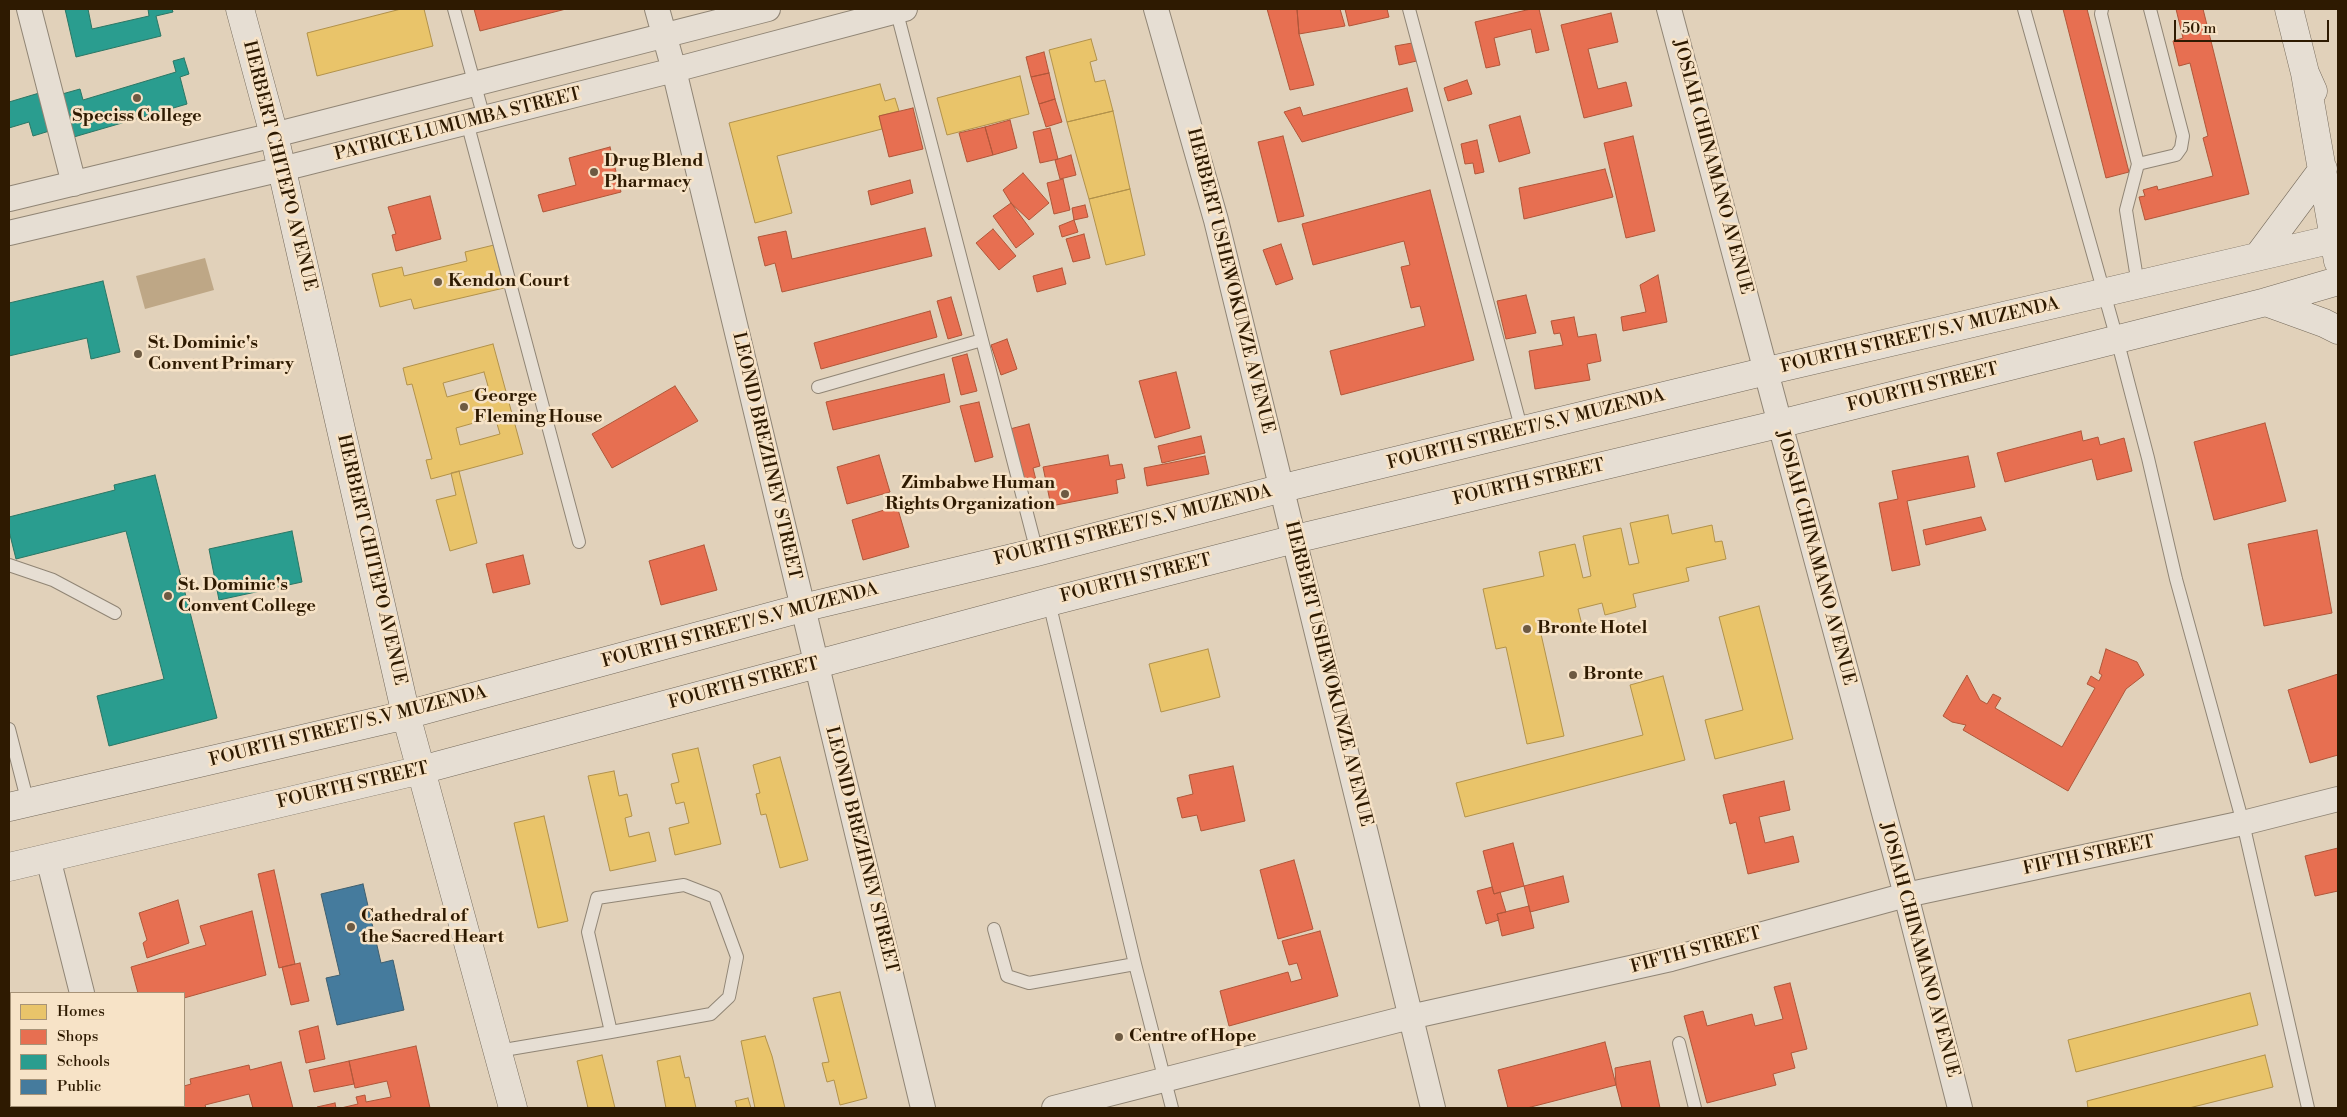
<!DOCTYPE html>
<html>
<head>
<meta charset="utf-8">
<style>
	body { margin:0 }
	#map { position:relative; width:2347px; height:1117px; overflow:hidden; background:#e1d1ba; font-family:"Libre Bodoni",serif }
	canvas { display:block }
	.frame { position:absolute; inset:0; border:10px solid #2e1a01; pointer-events:none }
	.legend { position:absolute; left:10px; top:992px; width:175px; height:115px; box-sizing:border-box; background:#f7e3c7; border:1px solid #a79378; margin:0; padding:6px 9px; list-style:none; font-size:15px; color:#2e1a01 }
	.legend li { display:flex; align-items:center; gap:10px; height:25px }
	.legend b { width:25px; border:1px solid #a79378 }
	.scale { position:absolute; left:2174px; top:20px; width:155px; height:22px; box-sizing:border-box; border:2px solid #2e1a01; border-top:0; padding-left:6px; font-size:15px; line-height:18px; white-space:nowrap; color:#2e1a01; -webkit-text-stroke:4px #f7e3c7; paint-order:stroke }
</style>
</head>
<body>
<div id="map">
<canvas width="2347" height="1117"></canvas>
<div class="frame"></div>
<ul class="legend">
<li><b style="height:14px;background:#e9c46a"></b>Homes</li>
<li><b style="height:14px;background:#e76f51"></b>Shops</li>
<li><b style="height:14px;background:#2a9d8f"></b>Schools</li>
<li><b style="height:14px;background:#457b9d"></b>Public</li>
</ul>
<div class="scale">50 m</div>
</div>
<script>
const ctx = document.querySelector('canvas').getContext('2d');
ctx.lineJoin = 'round';
function fillPath(path, color) { ctx.fillStyle = color; ctx.fill(path, 'evenodd'); }
const toPath = rows => new Path2D(rows.map(r => 'M' + r).join(''));
function trace(path, color, width, dash) { ctx.strokeStyle = color; ctx.lineWidth = width; ctx.lineCap = dash ? 'butt' : 'round'; ctx.setLineDash(dash || []); ctx.stroke(path); }
function write(font, color, halo, rows, align = 'center') {
  ctx.font = font + ' "Libre Bodoni",serif'; ctx.lineWidth = 5; ctx.setLineDash([]); ctx.textBaseline = 'middle'; ctx.strokeStyle = halo; ctx.fillStyle = color; for (const [text, x, y, turn = 0] of rows) {
    ctx.save(); ctx.translate(x, y); ctx.rotate((+turn || 0) * Math.PI / 180); ctx.textAlign = isNaN(turn) ? turn : align; if (halo) ctx.strokeText(text, 0, 0); ctx.fillText(text, 0, 0); ctx.restore();
  }
}
const water = toPath([
	[205,258,214,290,145,309,136,276]
]);
const homes = toPath([
	[401,9,424,9,433,46,317,76,307,33,401,9],
	[1091,39,1097,60,1090,62,1095,82,1105,80,1113,111,1067,122,1049,50,1091,39],
	[1020,76,1029,114,947,135,937,98,1020,76],
	[880,84,885,101,895,98,899,111,879,116,882,129,777,156,792,213,755,223,729,123,880,84],
	[1113,111,1130,189,1089,199,1067,122,1113,111],
	[1130,189,1145,255,1106,265,1089,199,1130,189],
	[494,245,504,288,414,309,411,299,380,307,372,274,402,267,404,276,467,261,465,252,494,245],
	[493,344,523,454,431,479,426,460,432,459,412,384,407,385,403,368,493,344],
	[484,372,488,386,447,397,443,383,484,372],
	[495,417,500,434,460,445,456,428,495,417],
	[459,471,477,543,450,551,436,500,456,495,451,473,459,471],
	[1668,515,1672,534,1712,525,1715,542,1722,541,1726,559,1686,568,1689,581,1633,594,1636,607,1605,615,1602,603,1578,609,1582,625,1541,634,1564,736,1527,744,1506,647,1496,649,1483,589,1544,576,1539,552,1575,544,1583,578,1591,576,1583,536,1621,528,1629,565,1639,563,1630,523,1668,515],
	[1759,606,1793,739,1715,759,1705,720,1743,710,1719,617,1759,606],
	[1208,649,1220,697,1161,712,1149,664,1208,649],
	[1663,676,1685,760,1465,817,1456,783,1643,735,1630,685,1663,676],
	[698,748,721,844,675,855,669,828,689,823,684,802,676,804,671,784,679,782,672,754,698,748],
	[780,757,808,860,780,868,766,814,761,815,756,794,760,793,753,765,780,757],
	[614,771,619,796,627,794,632,816,625,818,629,837,649,832,656,861,610,871,588,776,614,771],
	[544,816,568,921,538,928,514,823,544,816],
	[840,992,867,1098,840,1105,834,1080,827,1082,822,1063,829,1062,813,998,840,992],
	[2250,993,2258,1025,2076,1072,2068,1040,2250,993],
	[765,1036,772,1056,785,1108,755,1108,741,1041,765,1036],
	[602,1055,615,1108,588,1108,577,1061,602,1055],
	[2265,1055,2273,1087,2189,1108,2088,1108,2087,1101,2265,1055],
	[680,1056,685,1078,689,1077,696,1108,666,1108,657,1061,680,1056],
	[748,1098,751,1108,737,1108,735,1101,748,1098]
]);
const shops = toPath([
	[474,9,566,9,480,31,474,9],
	[1267,9,1297,9,1299,34,1314,85,1290,90,1267,9],
	[1297,9,1340,9,1345,26,1299,34,1297,9],
	[1345,9,1387,9,1389,17,1349,26,1345,9],
	[1531,9,1539,9,1549,50,1536,53,1531,29,1494,38,1500,65,1486,68,1475,22,1531,9],
	[2063,9,2087,9,2129,172,2106,178,2063,9],
	[2176,9,2203,9,2249,194,2145,220,2139,197,2145,196,2143,190,2157,186,2158,190,2213,176,2203,138,2208,136,2190,63,2179,66,2173,41,2183,38,2176,9],
	[1611,13,1618,42,1588,49,1598,89,1626,82,1632,106,1584,118,1561,25,1611,13],
	[1418,42,1421,60,1399,65,1395,46,1418,42],
	[1044,52,1049,73,1031,77,1026,57,1044,52],
	[1049,73,1055,99,1039,104,1031,77,1049,73],
	[1467,80,1472,94,1448,101,1444,88,1467,80],
	[1407,88,1413,111,1302,142,1284,112,1300,107,1303,116,1407,88],
	[1055,99,1062,122,1046,127,1039,104,1055,99],
	[913,108,923,149,889,157,879,116,913,108],
	[1520,116,1530,153,1499,162,1489,125,1520,116],
	[1010,120,1017,148,993,155,985,127,1010,120],
	[985,127,993,155,967,162,959,133,985,127],
	[1050,128,1058,159,1040,163,1033,132,1050,128],
	[1283,136,1304,216,1278,222,1258,142,1283,136],
	[1633,136,1655,231,1626,238,1604,143,1633,136],
	[1477,140,1484,172,1475,174,1473,163,1465,164,1461,144,1477,140],
	[610,147,621,192,543,212,538,195,576,185,569,158,610,147],
	[1071,155,1076,175,1060,179,1055,160,1071,155],
	[1605,169,1613,197,1524,219,1519,188,1605,169],
	[1023,173,1049,203,1029,220,1011,203,1003,190,1023,173],
	[1063,179,1070,210,1054,214,1047,183,1063,179],
	[910,180,913,193,871,205,868,191,910,180],
	[1430,190,1474,360,1341,395,1330,351,1425,326,1420,306,1411,308,1401,267,1410,265,1404,241,1313,265,1302,224,1430,190],
	[430,196,441,239,396,251,392,235,396,234,388,207,430,196],
	[1011,203,1034,234,1016,248,993,216,1011,203],
	[1085,205,1088,217,1074,220,1072,208,1085,205],
	[1074,220,1078,232,1062,237,1059,226,1074,220],
	[925,228,932,256,782,292,775,263,765,266,758,237,786,231,792,259,925,228],
	[993,229,1016,256,999,270,976,243,993,229],
	[1084,234,1090,258,1073,262,1066,239,1084,234],
	[1281,244,1293,279,1276,285,1263,250,1281,244],
	[1062,268,1066,284,1037,292,1033,276,1062,268],
	[1658,275,1667,322,1623,331,1621,317,1646,312,1640,285,1658,275],
	[1526,295,1536,333,1506,339,1497,301,1526,295],
	[951,297,962,335,948,339,937,301,951,297],
	[930,311,937,337,821,369,814,343,930,311],
	[1574,317,1578,337,1596,334,1601,361,1587,364,1590,380,1535,389,1529,351,1563,345,1560,333,1554,334,1551,321,1574,317],
	[1007,339,1017,369,1001,375,991,345,1007,339],
	[967,354,977,391,961,395,952,358,967,354],
	[1176,372,1190,428,1155,438,1139,381,1176,372],
	[944,374,950,402,833,430,826,402,944,374],
	[675,386,698,421,612,468,592,434,675,386],
	[979,402,993,457,975,462,960,406,979,402],
	[2265,423,2286,501,2214,520,2194,442,2265,423],
	[1029,424,1040,466,1033,468,1036,480,1024,483,1010,429,1029,424],
	[2081,431,2083,441,2098,437,2100,445,2124,438,2132,471,2097,480,2092,459,2005,482,1997,453,2081,431],
	[1201,436,1205,453,1162,463,1158,446,1201,436],
	[879,455,890,492,847,504,837,467,879,455],
	[1108,455,1110,466,1122,464,1125,478,1116,480,1118,493,1051,506,1043,467,1108,455],
	[1205,456,1209,474,1147,486,1144,468,1205,456],
	[1968,456,1975,487,1907,501,1920,565,1892,571,1879,503,1898,499,1892,471,1968,456],
	[897,506,909,547,863,560,852,520,897,506],
	[1981,517,1986,530,1926,545,1923,530,1981,517],
	[2317,530,2332,613,2264,626,2248,544,2317,530],
	[704,545,717,590,661,605,649,561,704,545],
	[523,555,530,584,493,593,486,564,523,555],
	[2106,649,2137,662,2144,675,2126,689,2068,791,1963,730,1966,725,1952,722,1943,716,1967,675,1980,700,1987,704,1993,694,2001,698,1995,708,2062,747,2095,688,2087,684,2091,676,2099,681,2102,675,2099,673,2106,649],
	[2338,674,2338,755,2310,763,2288,690,2338,674],
	[1233,766,1245,821,1201,831,1197,815,1182,818,1177,798,1193,794,1189,775,1233,766],
	[1784,781,1790,810,1759,817,1765,843,1793,836,1799,862,1748,874,1736,822,1730,824,1723,795,1784,781],
	[1513,843,1524,886,1494,894,1483,851,1513,843],
	[2338,848,2338,891,2315,896,2305,856,2338,848],
	[1294,860,1313,929,1278,939,1260,870,1294,860],
	[274,870,295,964,279,968,258,874,274,870],
	[1563,876,1569,902,1530,912,1524,886,1563,876],
	[1492,887,1494,894,1500,892,1506,912,1497,914,1499,920,1486,924,1477,891,1492,887],
	[178,900,189,943,147,958,143,943,147,940,139,913,178,900],
	[1529,906,1534,928,1502,936,1497,914,1529,906],
	[252,911,266,975,184,998,184,993,138,993,131,967,206,945,200,926,252,911],
	[1320,931,1338,996,1229,1026,1220,991,1288,972,1291,982,1302,979,1297,963,1289,965,1282,941,1320,931],
	[300,963,309,1001,291,1005,282,967,300,963],
	[1790,983,1807,1049,1791,1053,1795,1068,1773,1074,1776,1085,1707,1103,1684,1016,1703,1011,1707,1026,1752,1014,1755,1026,1783,1019,1774,987,1790,983],
	[318,1026,325,1059,306,1063,299,1031,318,1026],
	[1605,1042,1616,1085,1527,1108,1508,1108,1498,1070,1605,1042],
	[416,1046,430,1108,341,1108,358,1104,356,1097,365,1095,366,1102,391,1097,387,1081,355,1088,349,1061,416,1046],
	[349,1061,354,1084,314,1092,309,1070,349,1061],
	[1650,1061,1660,1108,1622,1108,1616,1085,1615,1068,1650,1061],
	[281,1062,293,1108,253,1108,249,1094,205,1105,206,1108,163,1108,162,1106,184,1106,184,1086,191,1084,190,1079,249,1065,250,1070,281,1062],
	[335,1103,336,1108,318,1108,317,1107,335,1103]
]);
const schools = toPath([
	[65,9,88,9,92,29,149,16,148,9,172,9,173,12,156,16,161,36,76,57,65,9],
	[184,58,189,74,180,77,187,104,67,139,55,96,80,89,83,100,176,72,173,61,184,58],
	[46,91,56,129,33,136,29,122,9,128,9,102,46,91],
	[103,281,120,352,91,359,87,338,9,356,9,303,103,281],
	[155,475,217,718,109,746,97,696,164,679,126,531,16,559,9,531,9,517,115,490,114,485,155,475],
	[292,531,302,582,219,600,209,549,292,531]
]);
const public = toPath([
	[363,884,381,963,393,960,404,1010,337,1025,326,978,340,975,321,894,363,884]
]);
const lane = toPath([
	[454,9,484,118],
	[896,9,1037,552],
	[1409,9,1522,431],
	[2024,9,2117,339,2148,458,2176,579,2243,823,2308,1108],
	[2102,9,2101,14,2138,164,2126,210,2138,285],
	[467,122,579,542],
	[2138,164,2176,155,2181,148,2183,136,2150,9],
	[818,387,982,340],
	[9,565,53,580,115,613],
	[1049,602,1135,964,1172,1108],
	[9,729,28,803],
	[994,929,1007,976,1029,983,1135,964],
	[1679,1043,1695,1108],
	[498,1051,611,1032,711,1014,729,997,737,957,715,897,684,885,597,898,588,932,611,1032]
]);
const street = toPath([
	[29,9,74,184],
	[657,9,674,70,923,1108],
	[1156,9,1216,220,1433,1108],
	[1669,9,1906,895,1960,1108],
	[9,199,274,135,768,9],
	[9,233,282,169,674,70,905,9],
	[48,858,82,993],
	[112,1106,112,1108],
	[1054,1108,1410,1017,1671,959,1906,895,2243,823,2338,799]
]);
const secondary = toPath([
	[240,9,274,135,406,715,513,1108],
	[2289,9,2305,73,2313,91],
	[2305,73,2338,261],
	[2259,255,2323,169],
	[2266,302,2324,323,2338,330],
	[9,807,406,715,802,608,1037,552,1283,488,1767,371,2338,238],
	[9,867,421,770,1049,602,1295,539,1779,424,2266,302,2338,281]
]);
const markers = [
	[137,98,5,"#6d5a42"],
	[594,172,5,"#6d5a42"],
	[438,282,5,"#6d5a42"],
	[138,354,5,"#6d5a42"],
	[464,407,5,"#6d5a42"],
	[1065,494,5,"#6d5a42"],
	[168,596,5,"#6d5a42"],
	[1527,629,5,"#6d5a42"],
	[1573,675,5,"#6d5a42"],
	[351,927,5,"#6d5a42"],
	[1119,1037,5,"#6d5a42"]
];
const poiNames = [
	["Speciss College",137,117,"center"],
	["Drug Blend",604,162],
	["Pharmacy",604,183],
	["Kendon Court",448,282],
	["St. Dominic's",148,344],
	["Convent Primary",148,365],
	["George",474,397],
	["Fleming House",474,418],
	["Zimbabwe Human",1055,484,"right"],
	["Rights Organization",1055,505,"right"],
	["St. Dominic's",178,586],
	["Convent College",178,607],
	["Bronte Hotel",1537,629],
	["Bronte",1583,675],
	["Cathedral of",361,917],
	["the Sacred Heart",361,938],
	["Centre of Hope",1129,1037]
];
const streetNames = [
	["PATRICE LUMUMBA STREET",458,125,-14],
	["HERBERT CHITEPO AVENUE",279,166,76],
	["JOSIAH CHINAMANO AVENUE",1712,167,75],
	["HERBERT USHEWOKUNZE AVENUE",1230,281,76],
	["FOURTH STREET/ S.V MUZENDA",1920,336,-13],
	["FOURTH STREET",1923,388,-14],
	["FOURTH STREET/ S.V MUZENDA",1526,430,-14],
	["LEONID BREZHNEV STREET",766,456,77],
	["FOURTH STREET",1529,483,-13],
	["FOURTH STREET/ S.V MUZENDA",1133,526,-14],
	["JOSIAH CHINAMANO AVENUE",1815,558,75],
	["HERBERT CHITEPO AVENUE",371,560,77],
	["FOURTH STREET",1136,579,-14],
	["FOURTH STREET/ S.V MUZENDA",740,626,-15],
	["HERBERT USHEWOKUNZE AVENUE",1328,674,76],
	["FOURTH STREET",744,684,-15],
	["FOURTH STREET/ S.V MUZENDA",348,727,-14],
	["FOURTH STREET",353,786,-13],
	["LEONID BREZHNEV STREET",861,850,76],
	["FIFTH STREET",2089,856,-12],
	["JOSIAH CHINAMANO AVENUE",1919,950,75],
	["FIFTH STREET",1696,951,-15]
];
fillPath(water, '#bea786');
fillPath(homes, '#e9c46a');
trace(homes, '#b1914a', 1);
fillPath(shops, '#e76f51');
trace(shops, '#b05639', 1);
fillPath(schools, '#2a9d8f');
trace(schools, '#2b7664', 1);
fillPath(public, '#457b9d');
trace(public, '#3e5e6e', 1);
trace(lane, '#908575', 14);
trace(street, '#908575', 26);
trace(secondary, '#766b5c', 29);
trace(lane, '#e6ded3', 12);
trace(street, '#e6ded3', 24);
trace(secondary, '#e6ded3', 28);
for (const [x, y, r, color] of markers) { const dot = new Path2D(); dot.arc(x, y, r, 0, 2 * Math.PI); ctx.fillStyle = color; ctx.fill(dot); trace(dot, '#f7e3c7', 2); }
write('bold 18px', '#2e1a01', '#f7e3c7', poiNames, 'left');
write('18px', '#2e1a01', '#f7e3c7', streetNames);
</script>
</body>
</html>
